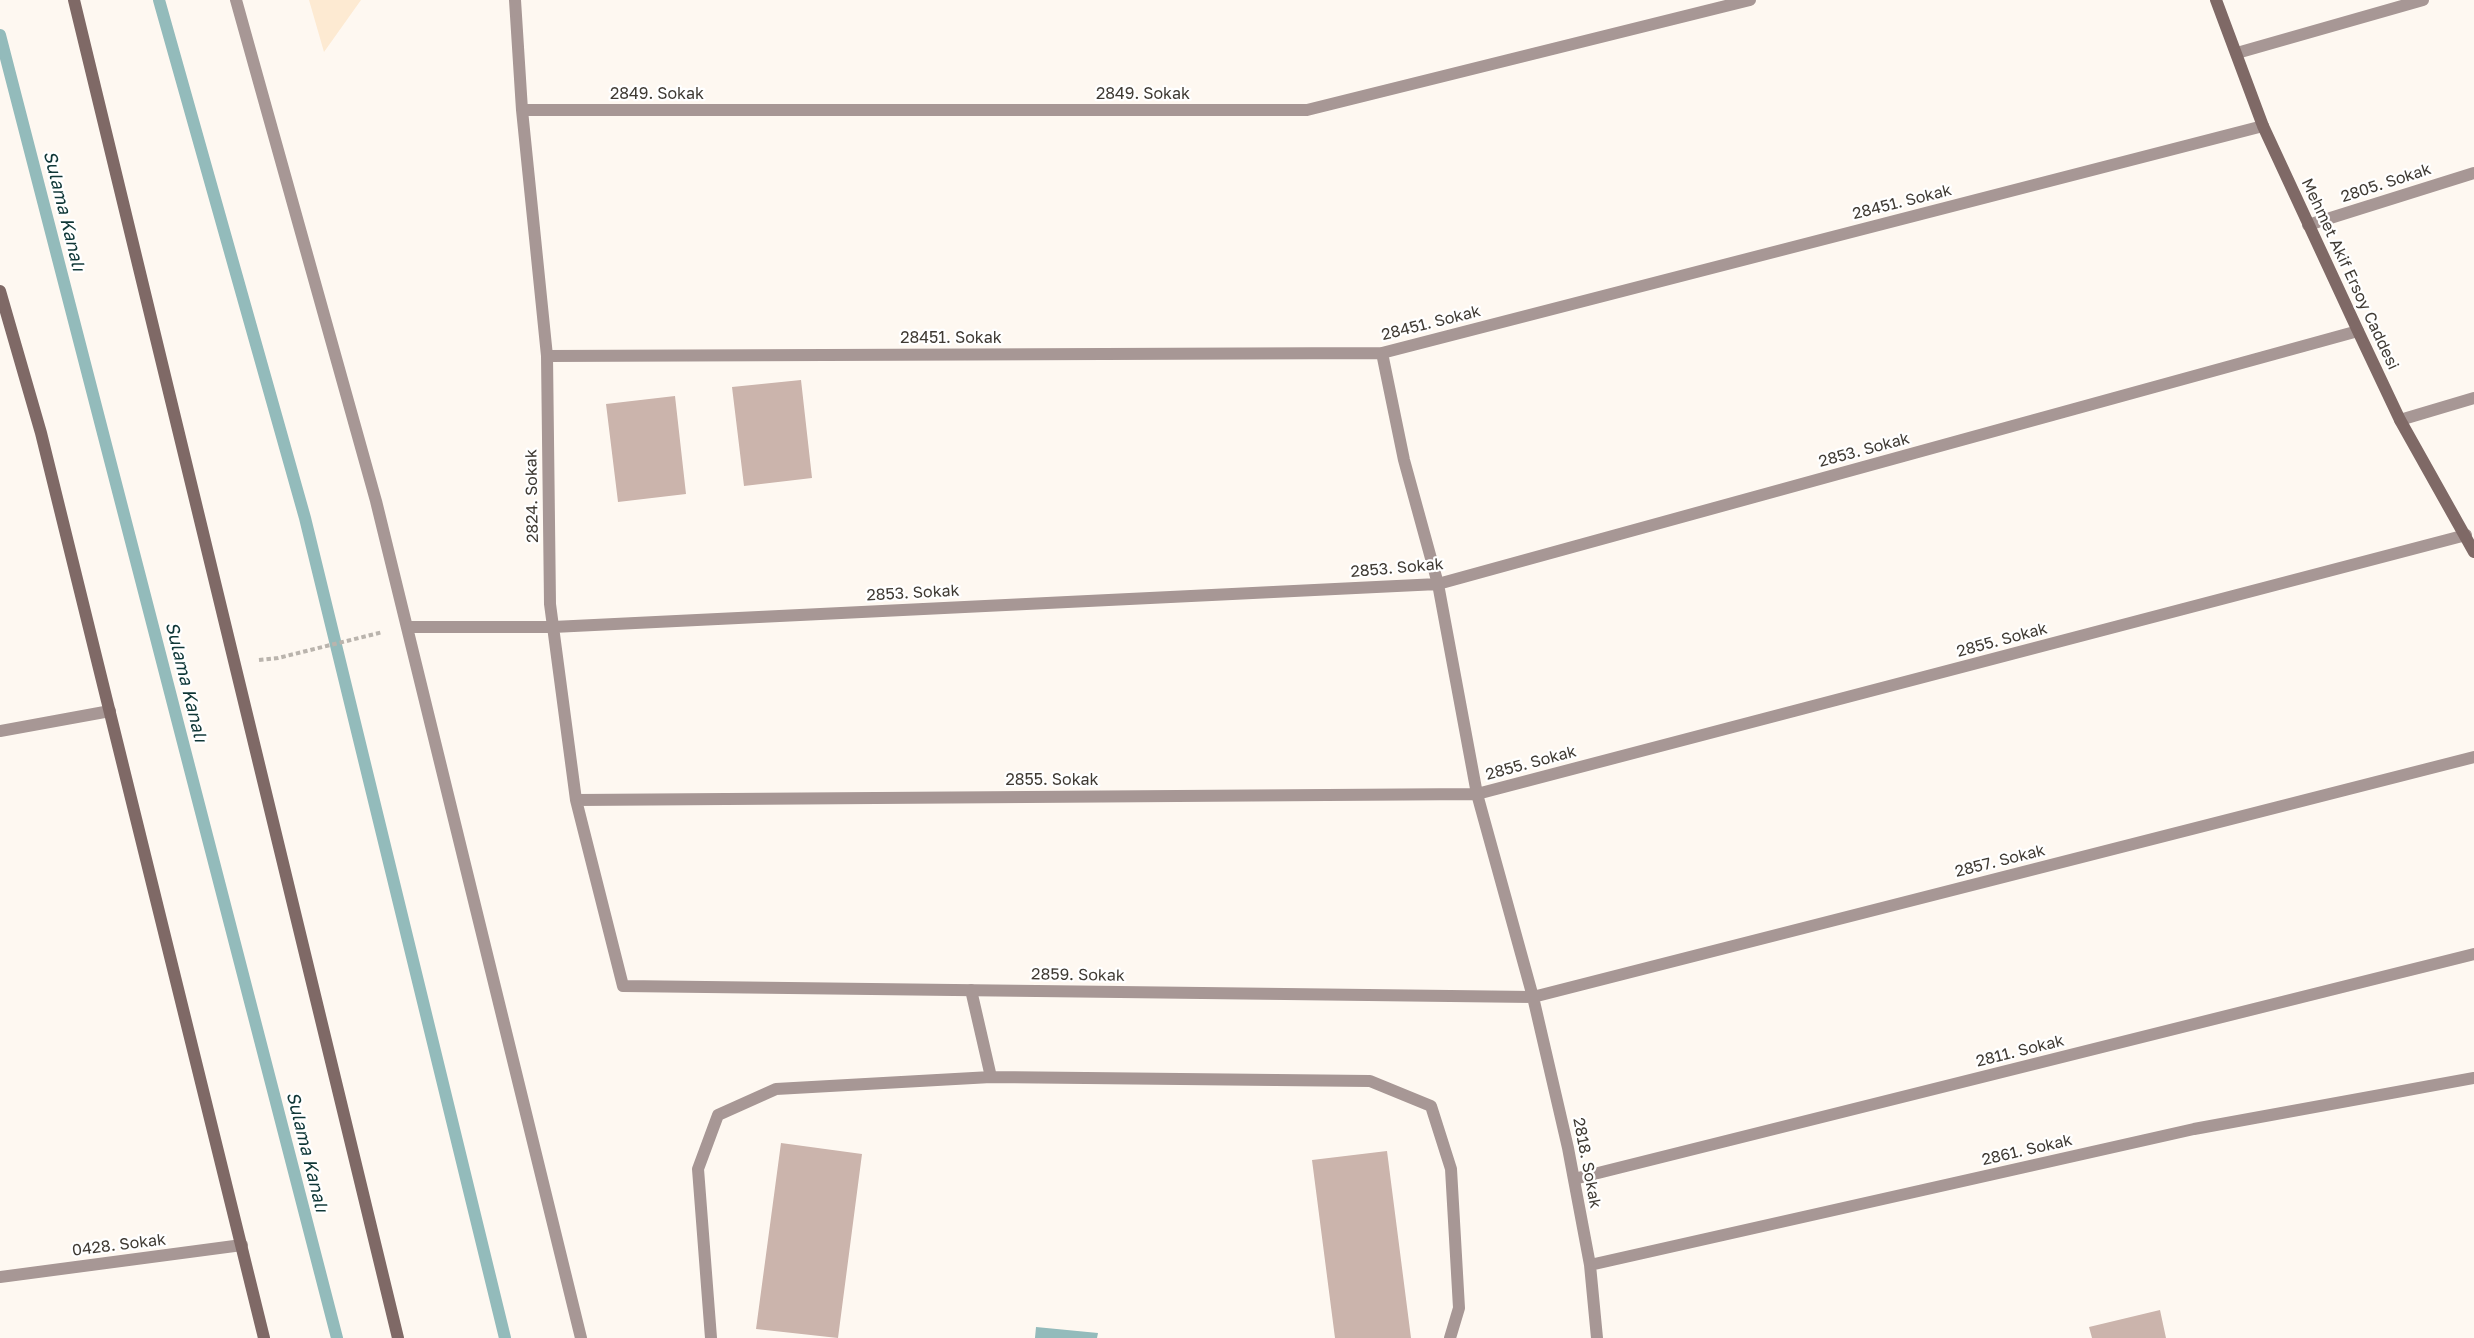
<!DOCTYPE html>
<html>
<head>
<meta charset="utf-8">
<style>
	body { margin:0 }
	canvas { display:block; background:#fef8f1 }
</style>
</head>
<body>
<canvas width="2474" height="1338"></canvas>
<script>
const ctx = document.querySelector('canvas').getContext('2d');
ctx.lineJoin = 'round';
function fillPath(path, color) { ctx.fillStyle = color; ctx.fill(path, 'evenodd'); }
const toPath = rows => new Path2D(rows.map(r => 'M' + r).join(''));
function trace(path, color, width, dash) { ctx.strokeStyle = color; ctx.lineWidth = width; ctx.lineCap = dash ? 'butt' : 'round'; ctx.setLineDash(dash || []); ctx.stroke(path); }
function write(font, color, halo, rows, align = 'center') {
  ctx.font = font + ' "Golos Text",sans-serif'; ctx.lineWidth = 4.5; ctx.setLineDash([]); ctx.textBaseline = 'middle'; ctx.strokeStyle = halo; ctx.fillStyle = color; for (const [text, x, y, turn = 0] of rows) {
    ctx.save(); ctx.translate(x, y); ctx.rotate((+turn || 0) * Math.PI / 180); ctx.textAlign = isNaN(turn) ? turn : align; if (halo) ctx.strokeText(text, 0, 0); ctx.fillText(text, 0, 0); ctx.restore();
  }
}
const built = toPath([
	[309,0,361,0,324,52]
]);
const water = toPath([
	[1036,1327,1098,1333,1097,1338,1035,1338]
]);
const stream = toPath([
	[159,0,305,518,505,1338],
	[0,35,337,1338]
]);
const building = toPath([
	[801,380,812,478,744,486,732,387],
	[675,396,686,494,618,502,606,404],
	[781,1143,862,1154,838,1338,756,1329],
	[1387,1151,1411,1338,1335,1338,1312,1160],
	[2160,1310,2166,1338,2092,1338,2089,1327]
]);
const path = toPath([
	[259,660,278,658,383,632]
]);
const lane = toPath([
	[991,1077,1370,1081,1431,1106,1451,1169,1459,1308,1450,1338],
	[711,1338,698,1169,718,1115,776,1089,991,1077,971,990]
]);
const street = toPath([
	[236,0,376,501,581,1338],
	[515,0,522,110,547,356,550,604,576,800,623,986,1533,997,2474,757],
	[2237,53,2423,0],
	[522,110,1307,110,1750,0],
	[2308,225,2474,173],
	[1382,353,1404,460,1438,584,1477,794,1533,997,1568,1148,1590,1265,1597,1338],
	[547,356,1382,353,2263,126],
	[2400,420,2474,398],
	[407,627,553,627,1438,584,2358,331],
	[0,731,110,711],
	[576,800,1477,794,2466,535],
	[1574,1179,2474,954],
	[1590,1265,2194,1129,2474,1078],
	[0,1277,242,1245]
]);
const secondary = toPath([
	[74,0,398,1338],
	[2216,0,2263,126,2358,331,2400,420,2474,552],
	[0,291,41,433,264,1338]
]);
const streetNames = [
	["2849. Sokak",657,94],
	["2849. Sokak",1143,94],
	["2805. Sokak",2386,183,-18],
	["28451. Sokak",1902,202,-14],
	["Mehmet Akif Ersoy Caddesi",2350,274,65],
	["28451. Sokak",1431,323,-14],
	["28451. Sokak",951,338],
	["2853. Sokak",1864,450,-15],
	["2824. Sokak",532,496,-91],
	["2853. Sokak",1397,568,-5],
	["2853. Sokak",913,593,-3],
	["2855. Sokak",2002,640,-15],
	["2855. Sokak",1531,763,-15],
	["2855. Sokak",1052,780],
	["2857. Sokak",2000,861,-14],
	["2859. Sokak",1078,975,1],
	["2811. Sokak",2020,1051,-14],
	["2861. Sokak",2027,1150,-13],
	["2818. Sokak",1587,1163,79],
	["0428. Sokak",119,1245,-7]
];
const waterNames = [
	["Sulama Kanalı",64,211,76],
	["Sulama Kanalı",186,682,76],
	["Sulama Kanalı",307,1152,76]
];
fillPath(built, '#fdead2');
fillPath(water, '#93bbbb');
trace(stream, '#93bbbb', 12);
fillPath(building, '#cbb4ac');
trace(path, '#bab4ad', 4, [4.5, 3]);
trace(lane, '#a79795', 12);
trace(street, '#a79795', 12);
trace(secondary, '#7f6966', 12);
write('16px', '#3f3a33', '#fff', streetNames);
write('italic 18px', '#0e3636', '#fff', waterNames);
</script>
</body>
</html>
